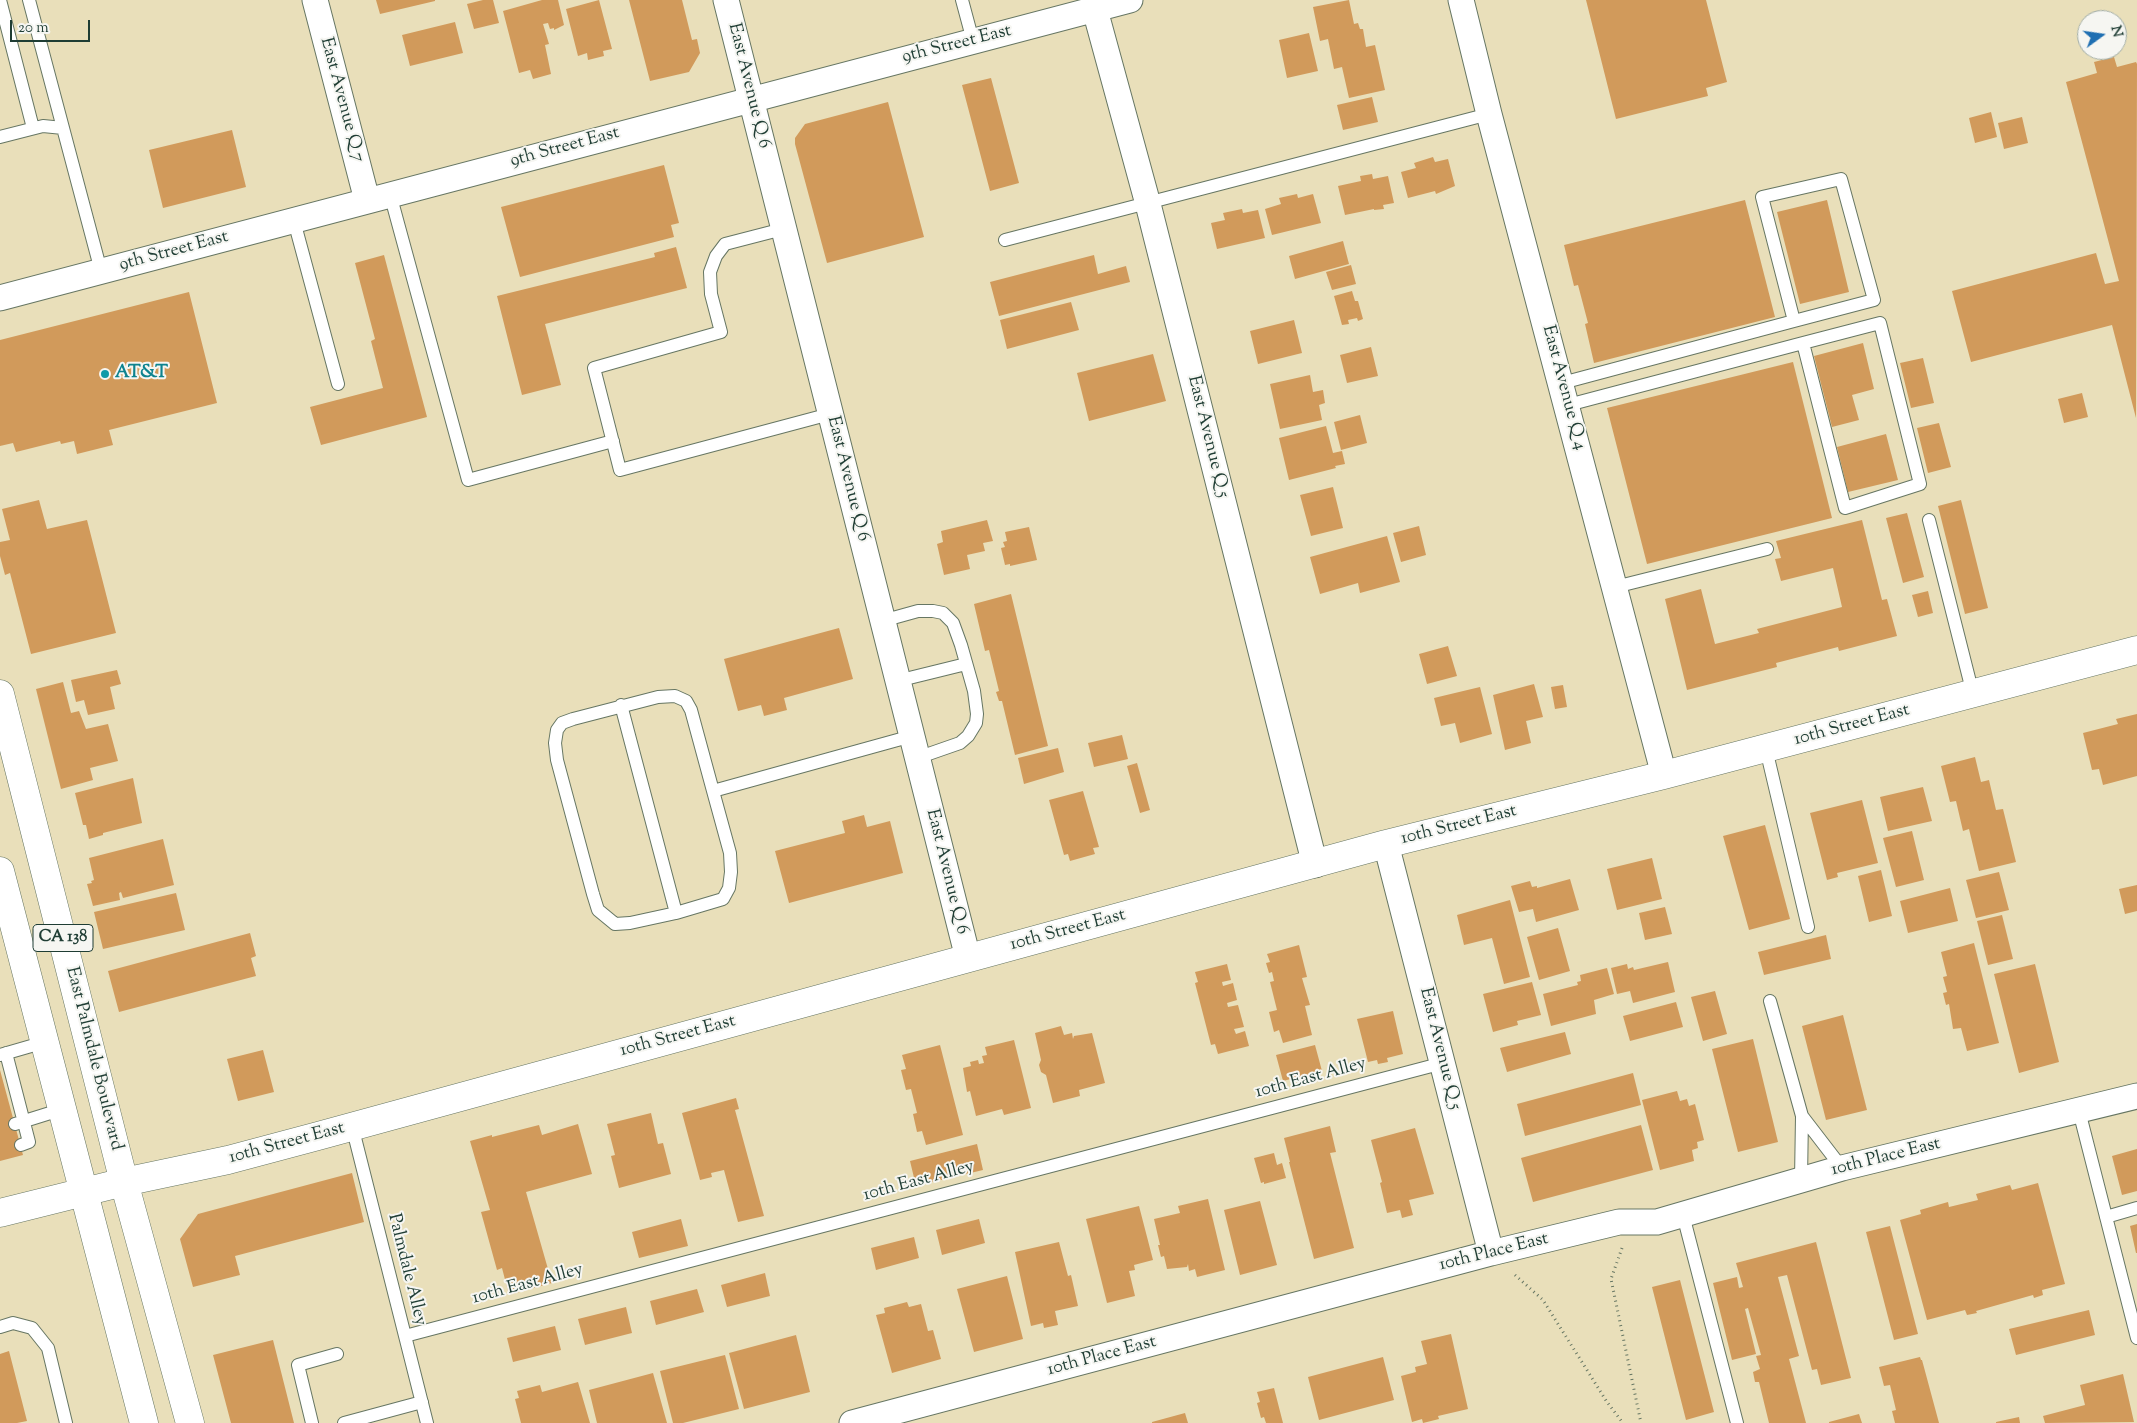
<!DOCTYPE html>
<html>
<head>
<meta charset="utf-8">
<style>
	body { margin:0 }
	#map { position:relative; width:2137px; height:1423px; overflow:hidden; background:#e9dfba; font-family:"Sorts Mill Goudy",serif }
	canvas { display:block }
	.north { position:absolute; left:2077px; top:10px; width:50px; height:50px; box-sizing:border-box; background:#f6f6f2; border:1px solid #a0aca6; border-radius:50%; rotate:76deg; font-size:14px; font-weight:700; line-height:20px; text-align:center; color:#1f3d34 }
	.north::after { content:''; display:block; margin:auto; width:18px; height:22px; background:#1f6fb2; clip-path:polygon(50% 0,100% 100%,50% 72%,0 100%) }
	.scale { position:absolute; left:10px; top:20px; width:80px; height:22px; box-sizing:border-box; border:2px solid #1f3d34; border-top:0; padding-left:6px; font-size:15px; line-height:18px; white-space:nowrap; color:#1f3d34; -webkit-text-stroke:4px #f6f6f2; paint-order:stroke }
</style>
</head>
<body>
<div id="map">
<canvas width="2137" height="1423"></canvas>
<div class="north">N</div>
<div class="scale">20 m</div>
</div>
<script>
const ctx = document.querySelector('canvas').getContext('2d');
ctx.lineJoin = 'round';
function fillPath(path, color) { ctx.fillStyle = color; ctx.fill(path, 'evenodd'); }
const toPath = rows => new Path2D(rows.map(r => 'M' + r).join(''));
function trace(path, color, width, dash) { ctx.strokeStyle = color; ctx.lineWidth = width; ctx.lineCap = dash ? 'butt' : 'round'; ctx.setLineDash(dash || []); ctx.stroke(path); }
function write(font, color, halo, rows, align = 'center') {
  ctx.font = font + ' "Sorts Mill Goudy",serif'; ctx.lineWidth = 4; ctx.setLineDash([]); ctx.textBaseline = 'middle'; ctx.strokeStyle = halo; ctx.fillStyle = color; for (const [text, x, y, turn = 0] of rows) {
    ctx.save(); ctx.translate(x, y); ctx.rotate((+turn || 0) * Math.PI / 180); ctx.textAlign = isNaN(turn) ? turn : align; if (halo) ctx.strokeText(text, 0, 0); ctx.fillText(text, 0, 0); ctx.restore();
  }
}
const building = toPath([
	[376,0,435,0,435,1,380,14],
	[483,0,493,0,499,23,474,29,467,4],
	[542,0,558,0,564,25,554,30,554,28,550,29,548,23,543,24,549,44,545,45,551,74,533,79,530,70,519,73,503,11],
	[599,0,612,49,603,51,604,56,588,60,587,53,578,56,566,9],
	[629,0,682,0,692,40,697,39,700,53,689,72,650,81],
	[1349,0,1354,24,1358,23,1360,29,1363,29,1366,47,1375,45,1385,90,1349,98,1342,67,1334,69,1328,39,1320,41,1313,7],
	[1586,0,1706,0,1727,82,1706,88,1708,96,1616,119],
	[455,22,463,53,410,66,402,35],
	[1309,33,1318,71,1287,78,1279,40],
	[2114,57,2117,67,2136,62,2137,64,2136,418,2112,325,1971,362,1952,291,2096,253,2105,284,2119,281,2066,82,2097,73,2094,62],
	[991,78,1019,183,990,191,962,85],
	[1372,97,1378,122,1343,130,1337,105],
	[888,102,924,237,827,263,795,144,795,138,805,124],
	[1991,112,1997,137,1975,143,1969,118],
	[2022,117,2028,143,2004,149,1998,123],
	[232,130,246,187,163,208,149,150],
	[1433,157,1435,162,1448,159,1455,186,1436,194,1435,191,1408,198,1401,172,1416,168,1414,163],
	[664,165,679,223,671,225,674,237,520,277,501,207],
	[1372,174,1373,179,1388,176,1394,203,1383,205,1384,209,1374,210,1374,209,1345,215,1338,186,1361,181,1360,176],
	[1297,194,1298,198,1313,194,1321,223,1272,235,1265,209,1281,204,1279,198],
	[1745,200,1775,317,1594,363,1585,324,1588,323,1578,285,1574,286,1564,245],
	[1827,200,1849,292,1800,304,1777,212],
	[1242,209,1243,213,1258,210,1265,238,1217,249,1211,223,1225,220,1223,213],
	[1343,241,1349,264,1295,279,1289,256],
	[676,247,687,288,545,324,561,385,522,395,497,296,655,257,654,253],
	[384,255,427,417,321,445,310,407,383,388,371,341,375,339,355,263],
	[1094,255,1098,274,1126,266,1130,282,999,316,990,282],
	[1351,265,1356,284,1332,290,1326,272],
	[1352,291,1355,301,1358,301,1363,319,1358,321,1357,318,1348,320,1349,324,1342,325,1334,296],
	[189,292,217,403,109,430,113,445,77,454,74,441,61,444,60,441,16,452,13,443,0,446,0,340],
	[1071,302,1079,330,1007,349,1000,320],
	[1294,320,1302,353,1258,364,1250,331],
	[1863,343,1874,389,1852,395,1859,420,1832,427,1814,356],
	[1371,347,1378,376,1347,383,1340,355],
	[1153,354,1166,401,1089,421,1077,373],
	[1923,358,1934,403,1911,408,1900,363],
	[1793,362,1832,518,1647,564,1607,408],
	[1310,375,1313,392,1323,390,1325,403,1319,405,1322,420,1280,429,1270,384],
	[2082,393,2088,417,2064,423,2058,399],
	[1360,415,1367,443,1341,450,1334,422],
	[1939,423,1951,467,1928,473,1917,428],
	[1326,426,1333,453,1342,451,1345,464,1335,466,1336,468,1289,480,1279,438],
	[1886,434,1898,480,1848,492,1837,447],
	[1333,487,1343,528,1311,536,1300,495],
	[39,500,47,529,87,520,116,633,31,654,10,573,5,575,0,556,0,542,10,540,2,509],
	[1961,500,1988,608,1965,614,1938,506],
	[1907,513,1924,577,1903,583,1886,518],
	[987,520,993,541,983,543,985,551,967,555,970,569,944,575,937,544,943,542,941,531],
	[1862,520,1882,600,1887,599,1897,636,1839,651,1838,647,1776,663,1777,667,1687,690,1665,599,1701,589,1715,644,1759,633,1757,629,1842,607,1833,568,1781,581,1775,559,1781,558,1776,541],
	[1419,526,1426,555,1401,562,1393,533],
	[1029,527,1037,560,1010,566,1010,564,1005,565,1001,548,1005,547,1003,542,1007,541,1005,532],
	[1387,536,1400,582,1360,593,1358,583,1320,594,1310,557],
	[1928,591,1933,613,1918,617,1912,595],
	[1011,594,1048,746,1015,755,1002,701,999,701,996,692,999,691,989,650,985,651,974,604],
	[839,628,853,679,784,698,787,710,764,716,761,705,738,711,724,659],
	[1448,646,1457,676,1427,684,1419,654],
	[117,670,121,684,110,687,115,709,88,715,84,700,76,702,71,680],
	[63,682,71,713,79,711,86,729,108,724,118,761,90,768,93,780,61,789,36,689],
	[1534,684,1543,717,1526,721,1531,743,1505,750,1493,695],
	[1563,685,1567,707,1555,709,1551,687],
	[1480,687,1492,734,1460,743,1455,723,1441,726,1434,698],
	[2137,714,2137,776,2103,785,2099,769,2092,770,2083,733,2118,724,2116,719],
	[1122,735,1128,759,1094,767,1088,743],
	[1058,748,1064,772,1024,784,1018,758],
	[1975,757,1981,782,1989,780,1996,810,2003,809,2016,862,1979,871,1969,829,1963,831,1956,801,1950,802,1941,766],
	[1137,763,1150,810,1140,813,1127,766],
	[133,778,142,823,103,833,103,835,89,839,86,825,83,825,75,793],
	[1923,787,1932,821,1888,831,1880,797],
	[1083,791,1099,847,1093,848,1095,854,1070,861,1068,854,1064,855,1049,800],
	[1862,800,1878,863,1837,873,1838,877,1827,880,1810,813],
	[864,815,867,827,890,821,903,873,789,903,775,851,845,833,842,821],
	[1765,825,1790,919,1749,930,1723,836],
	[1912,831,1924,880,1896,887,1883,838],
	[163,839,174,885,123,898,121,892,119,893,120,900,93,906,87,884,92,883,91,881,94,880,89,858],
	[1652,858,1662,899,1617,910,1607,869],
	[1881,870,1892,916,1869,922,1858,876],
	[1999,872,2009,910,1976,918,1966,880],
	[1570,879,1579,910,1536,922,1533,909,1519,912,1511,886,1530,881,1532,887,1537,886,1537,888],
	[2137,885,2137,911,2125,914,2119,889],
	[1950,888,1958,921,1908,933,1900,901],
	[176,893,185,930,103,949,94,912],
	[1510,900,1530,977,1504,984,1492,938,1464,945,1457,915],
	[1665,907,1672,934,1645,940,1639,913],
	[2002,915,2013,959,1988,965,1977,921],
	[1558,928,1570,971,1539,980,1527,937],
	[250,933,256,956,251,958,256,976,119,1012,108,971],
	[1826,935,1831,959,1764,975,1758,952],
	[1974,943,1999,1043,1967,1051,1961,1028,1953,1029,1949,1004,1946,1005,1943,993,1947,992,1943,977,1947,976,1941,952],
	[1299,945,1307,977,1302,978,1310,1005,1305,1006,1312,1035,1283,1043,1279,1030,1274,1032,1269,1012,1277,1010,1270,982,1274,981,1272,972,1269,973,1266,963,1270,962,1267,954],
	[1668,962,1675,992,1633,1003,1630,991,1617,994,1611,968,1627,964,1628,969,1633,967,1634,970],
	[1227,964,1231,980,1222,982,1223,986,1233,983,1237,1000,1227,1003,1228,1007,1238,1005,1244,1027,1234,1029,1236,1034,1245,1031,1249,1046,1218,1054,1215,1044,1211,1045,1195,983,1198,982,1195,972],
	[2035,964,2059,1062,2019,1073,1994,974],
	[1607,968,1614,994,1594,1000,1596,1014,1551,1026,1543,994,1578,985,1577,982,1581,981,1580,975],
	[1532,982,1541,1015,1517,1021,1518,1025,1493,1032,1483,994],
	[1715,991,1727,1034,1703,1041,1691,997],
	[1676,1002,1683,1027,1630,1041,1623,1016],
	[1393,1011,1403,1054,1387,1058,1388,1062,1378,1064,1377,1060,1368,1062,1357,1019],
	[1843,1015,1867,1110,1826,1120,1802,1026],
	[1061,1026,1064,1035,1072,1033,1073,1039,1074,1036,1092,1033,1105,1083,1079,1090,1080,1096,1053,1103,1046,1075,1041,1072,1039,1065,1041,1060,1035,1033],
	[1565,1032,1571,1054,1507,1072,1500,1048],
	[1753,1039,1778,1142,1738,1152,1712,1049],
	[1014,1040,1031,1108,1004,1115,1002,1109,976,1116,970,1091,967,1092,963,1068,971,1066,970,1062,978,1060,979,1064,984,1063,982,1056,987,1055,985,1047],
	[940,1045,963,1135,926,1145,922,1131,917,1132,913,1114,917,1113,911,1089,906,1090,901,1070,906,1069,902,1055],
	[1315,1045,1322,1071,1283,1081,1276,1055],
	[263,1050,274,1092,238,1101,227,1059],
	[0,1070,23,1155,0,1161],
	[1633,1073,1641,1105,1525,1136,1517,1104],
	[1677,1091,1680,1101,1687,1099,1689,1106,1695,1104,1704,1140,1697,1142,1698,1148,1692,1150,1694,1161,1660,1170,1642,1100],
	[736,1098,739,1109,735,1110,764,1216,738,1222,724,1170,711,1173,712,1177,700,1180,682,1113],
	[651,1113,658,1144,663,1143,671,1174,619,1188,611,1156,615,1155,607,1124],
	[578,1124,592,1174,526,1192,552,1283,509,1295,502,1268,497,1270,481,1212,490,1210,470,1141,492,1135,492,1137,539,1125,542,1135],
	[1641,1125,1653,1170,1533,1202,1521,1158],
	[1330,1126,1336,1152,1330,1153,1354,1248,1314,1259,1289,1162,1290,1162,1284,1138],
	[1415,1128,1434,1194,1409,1200,1413,1215,1402,1218,1400,1210,1387,1213,1380,1183,1382,1182,1371,1140],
	[977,1144,983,1170,916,1186,910,1161],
	[2137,1149,2137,1191,2122,1195,2112,1156],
	[1274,1153,1277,1165,1282,1163,1286,1178,1264,1184,1264,1182,1261,1183,1254,1158],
	[352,1173,364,1222,235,1256,240,1275,193,1287,180,1239,198,1214],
	[2038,1183,2065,1284,2042,1290,2043,1295,2034,1298,2033,1295,1976,1311,1977,1313,1967,1315,1965,1310,1927,1320,1900,1220,1921,1214,1920,1210,1948,1202,1949,1207,1978,1200,1976,1194,2010,1185,2012,1190],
	[1208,1199,1225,1270,1197,1277,1195,1269,1189,1271,1188,1264,1187,1267,1167,1269,1164,1256,1161,1257,1158,1245,1160,1245,1154,1219,1180,1213,1178,1206],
	[1260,1201,1277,1265,1240,1275,1224,1210],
	[1139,1206,1153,1260,1134,1265,1135,1270,1129,1271,1135,1296,1107,1303,1086,1219],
	[681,1219,688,1246,639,1258,632,1232],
	[979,1219,985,1243,942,1255,936,1230],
	[2137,1224,2137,1253,2136,1253,2130,1226],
	[1890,1226,1918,1334,1894,1340,1866,1232],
	[914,1237,919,1258,876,1270,871,1248],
	[1059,1242,1068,1276,1071,1275,1078,1306,1055,1311,1058,1325,1044,1328,1043,1323,1031,1326,1015,1252],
	[1816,1242,1851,1378,1821,1385,1817,1369,1812,1370,1787,1275,1778,1277,1799,1356,1789,1359,1806,1423,1769,1423,1759,1382,1755,1382,1753,1372,1760,1369,1756,1356,1761,1355,1748,1308,1745,1309,1756,1354,1732,1360,1713,1283,1737,1277,1739,1288,1743,1287,1736,1263],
	[765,1273,770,1296,727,1307,721,1285],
	[1007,1276,1023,1339,974,1352,957,1289],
	[1680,1280,1714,1412,1686,1420,1652,1287],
	[697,1289,704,1312,656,1325,650,1301],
	[907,1302,909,1307,921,1304,928,1331,933,1330,941,1359,892,1373,876,1315,885,1313,884,1308],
	[626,1307,632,1333,585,1345,578,1319],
	[2089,1310,2095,1335,2016,1355,2009,1329],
	[555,1326,561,1350,513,1362,507,1338],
	[1451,1334,1468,1409,1438,1416,1439,1419,1423,1423,1422,1419,1412,1422,1401,1376,1416,1372,1415,1367,1427,1364,1421,1341],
	[796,1335,810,1392,744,1409,729,1353],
	[273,1340,294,1423,231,1423,213,1355],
	[9,1351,27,1421,17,1423,0,1423,0,1354],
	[725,1355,739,1409,683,1423,673,1423,660,1371],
	[1383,1357,1394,1400,1319,1420,1308,1377],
	[1920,1357,1921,1360,1922,1360,1939,1423,1895,1423,1892,1411,1896,1410,1890,1385,1884,1386,1879,1367],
	[653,1373,667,1423,597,1423,589,1390],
	[2123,1374,2134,1422,2045,1423,2043,1416,2085,1405,2080,1385],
	[578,1382,590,1423,521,1423,515,1399,519,1398,517,1391,540,1385,542,1392],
	[1274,1388,1283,1423,1266,1423,1264,1417,1261,1418,1257,1403,1260,1402,1257,1392],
	[1185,1413,1188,1423,1152,1423,1152,1422],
	[1859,1414,1862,1423,1829,1423,1829,1422],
	[2019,1417,2020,1423,1996,1423,1996,1422]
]);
const path = toPath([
	[1622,1248,1611,1279,1641,1423],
	[1515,1275,1543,1300,1607,1402,1623,1423]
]);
const service = toPath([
	[0,0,33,128],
	[29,0,101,271],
	[962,0,973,41],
	[0,137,43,126,63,128],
	[390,194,468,480,613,441],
	[294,221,338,384],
	[783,229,725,244,716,256,710,272,711,294,721,332,594,368,620,470,830,414],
	[1005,240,1489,114],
	[1562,383,1794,321,1874,300,1841,179,1762,197,1794,321],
	[1568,405,1803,343,1880,323,1920,484,1845,508,1803,343],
	[1929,520,1973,694],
	[1615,587,1767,549],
	[882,621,918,611,933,611,943,613,953,623,961,645,974,691,977,714,976,723,968,736,960,743,917,758],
	[897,681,966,664],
	[621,705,676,913],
	[1766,749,1808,927],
	[713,791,730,853,731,872,729,888,723,899,676,913,630,923,615,924,598,910,593,894,557,760,555,743,557,730,562,723,573,719,658,697,675,696,686,701,691,710,713,791,912,736],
	[1770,1001,1802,1116,1801,1180],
	[6,1053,29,1142,21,1145],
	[0,1055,45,1042],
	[2079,1111,2137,1338],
	[1802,1116,1842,1168],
	[15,1124,63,1109],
	[352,1126,427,1423],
	[1683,1215,1737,1423],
	[2106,1217,2137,1208],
	[0,1327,13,1323,32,1328,48,1348,66,1423],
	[405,1336,1443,1063],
	[312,1423,298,1365,337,1354],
	[344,1423,422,1402]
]);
const minor = toPath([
	[315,0,367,200],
	[726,0,968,958],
	[1461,0,1489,114,1664,775],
	[1095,10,1148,204,1315,865],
	[0,298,1130,0],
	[1386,844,1491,1253],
	[852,1423,1491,1253,1619,1222,1657,1222,1842,1168,2137,1096]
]);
const secondary = toPath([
	[0,1213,124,1182,228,1160,318,1136,1386,844,1664,775,2137,650]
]);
const trunk = toPath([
	[0,694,124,1182,190,1423],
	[0,871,144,1423]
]);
const markers = [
	[105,374,5,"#0f9aa8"]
];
const shields = [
	[63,938,60]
];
const shieldNames = [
	["CA 138",63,938]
];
const streetNames = [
	["9th Street East",957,45,-14],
	["East Avenue Q 6",748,86,76],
	["East Avenue Q 7",341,100,75],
	["9th Street East",565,148,-15],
	["9th Street East",174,252,-15],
	["East Avenue Q 4",1563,388,75],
	["East Avenue Q 5",1207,437,76],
	["East Avenue Q 6",847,479,76],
	["10th Street East",1852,726,-15],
	["10th Street East",1459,826,-14],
	["East Avenue Q 6",946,872,76],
	["10th Street East",1068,931,-15],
	["10th Street East",678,1037,-15],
	["East Avenue Q 5",1439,1049,76],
	["East Palmdale Boulevard",93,1059,76],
	["10th East Alley",1311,1079,-15],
	["10th Street East",287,1144,-15],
	["10th Place East",1886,1158,-14],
	["10th East Alley",919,1182,-15],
	["10th Place East",1494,1253,-14],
	["Palmdale Alley",406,1270,76],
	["10th East Alley",528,1285,-15],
	["10th Place East",1102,1357,-15]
];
const cultureNames = [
	["AT&T",115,374]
];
fillPath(building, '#d19a5b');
trace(service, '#667663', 14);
trace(minor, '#667663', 27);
trace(secondary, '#667663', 29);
trace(trunk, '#667663', 29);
trace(path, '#667663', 3, [1, 4]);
trace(service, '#fff', 12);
trace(minor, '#fff', 25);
trace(secondary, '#fff', 28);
trace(trunk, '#fff', 28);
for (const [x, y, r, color] of markers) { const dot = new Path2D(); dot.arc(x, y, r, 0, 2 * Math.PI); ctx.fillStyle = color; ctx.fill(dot); trace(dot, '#f6f6f2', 2); }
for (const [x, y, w] of shields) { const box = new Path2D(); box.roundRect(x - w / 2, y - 13.5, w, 27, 4); ctx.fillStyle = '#f6f6f2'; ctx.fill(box); trace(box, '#1f3d34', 1); }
write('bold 16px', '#1f3d34', null, shieldNames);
write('18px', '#1f3d34', '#f6f6f2', streetNames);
write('bold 18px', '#0d838f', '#f6f6f2', cultureNames, 'left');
</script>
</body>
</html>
